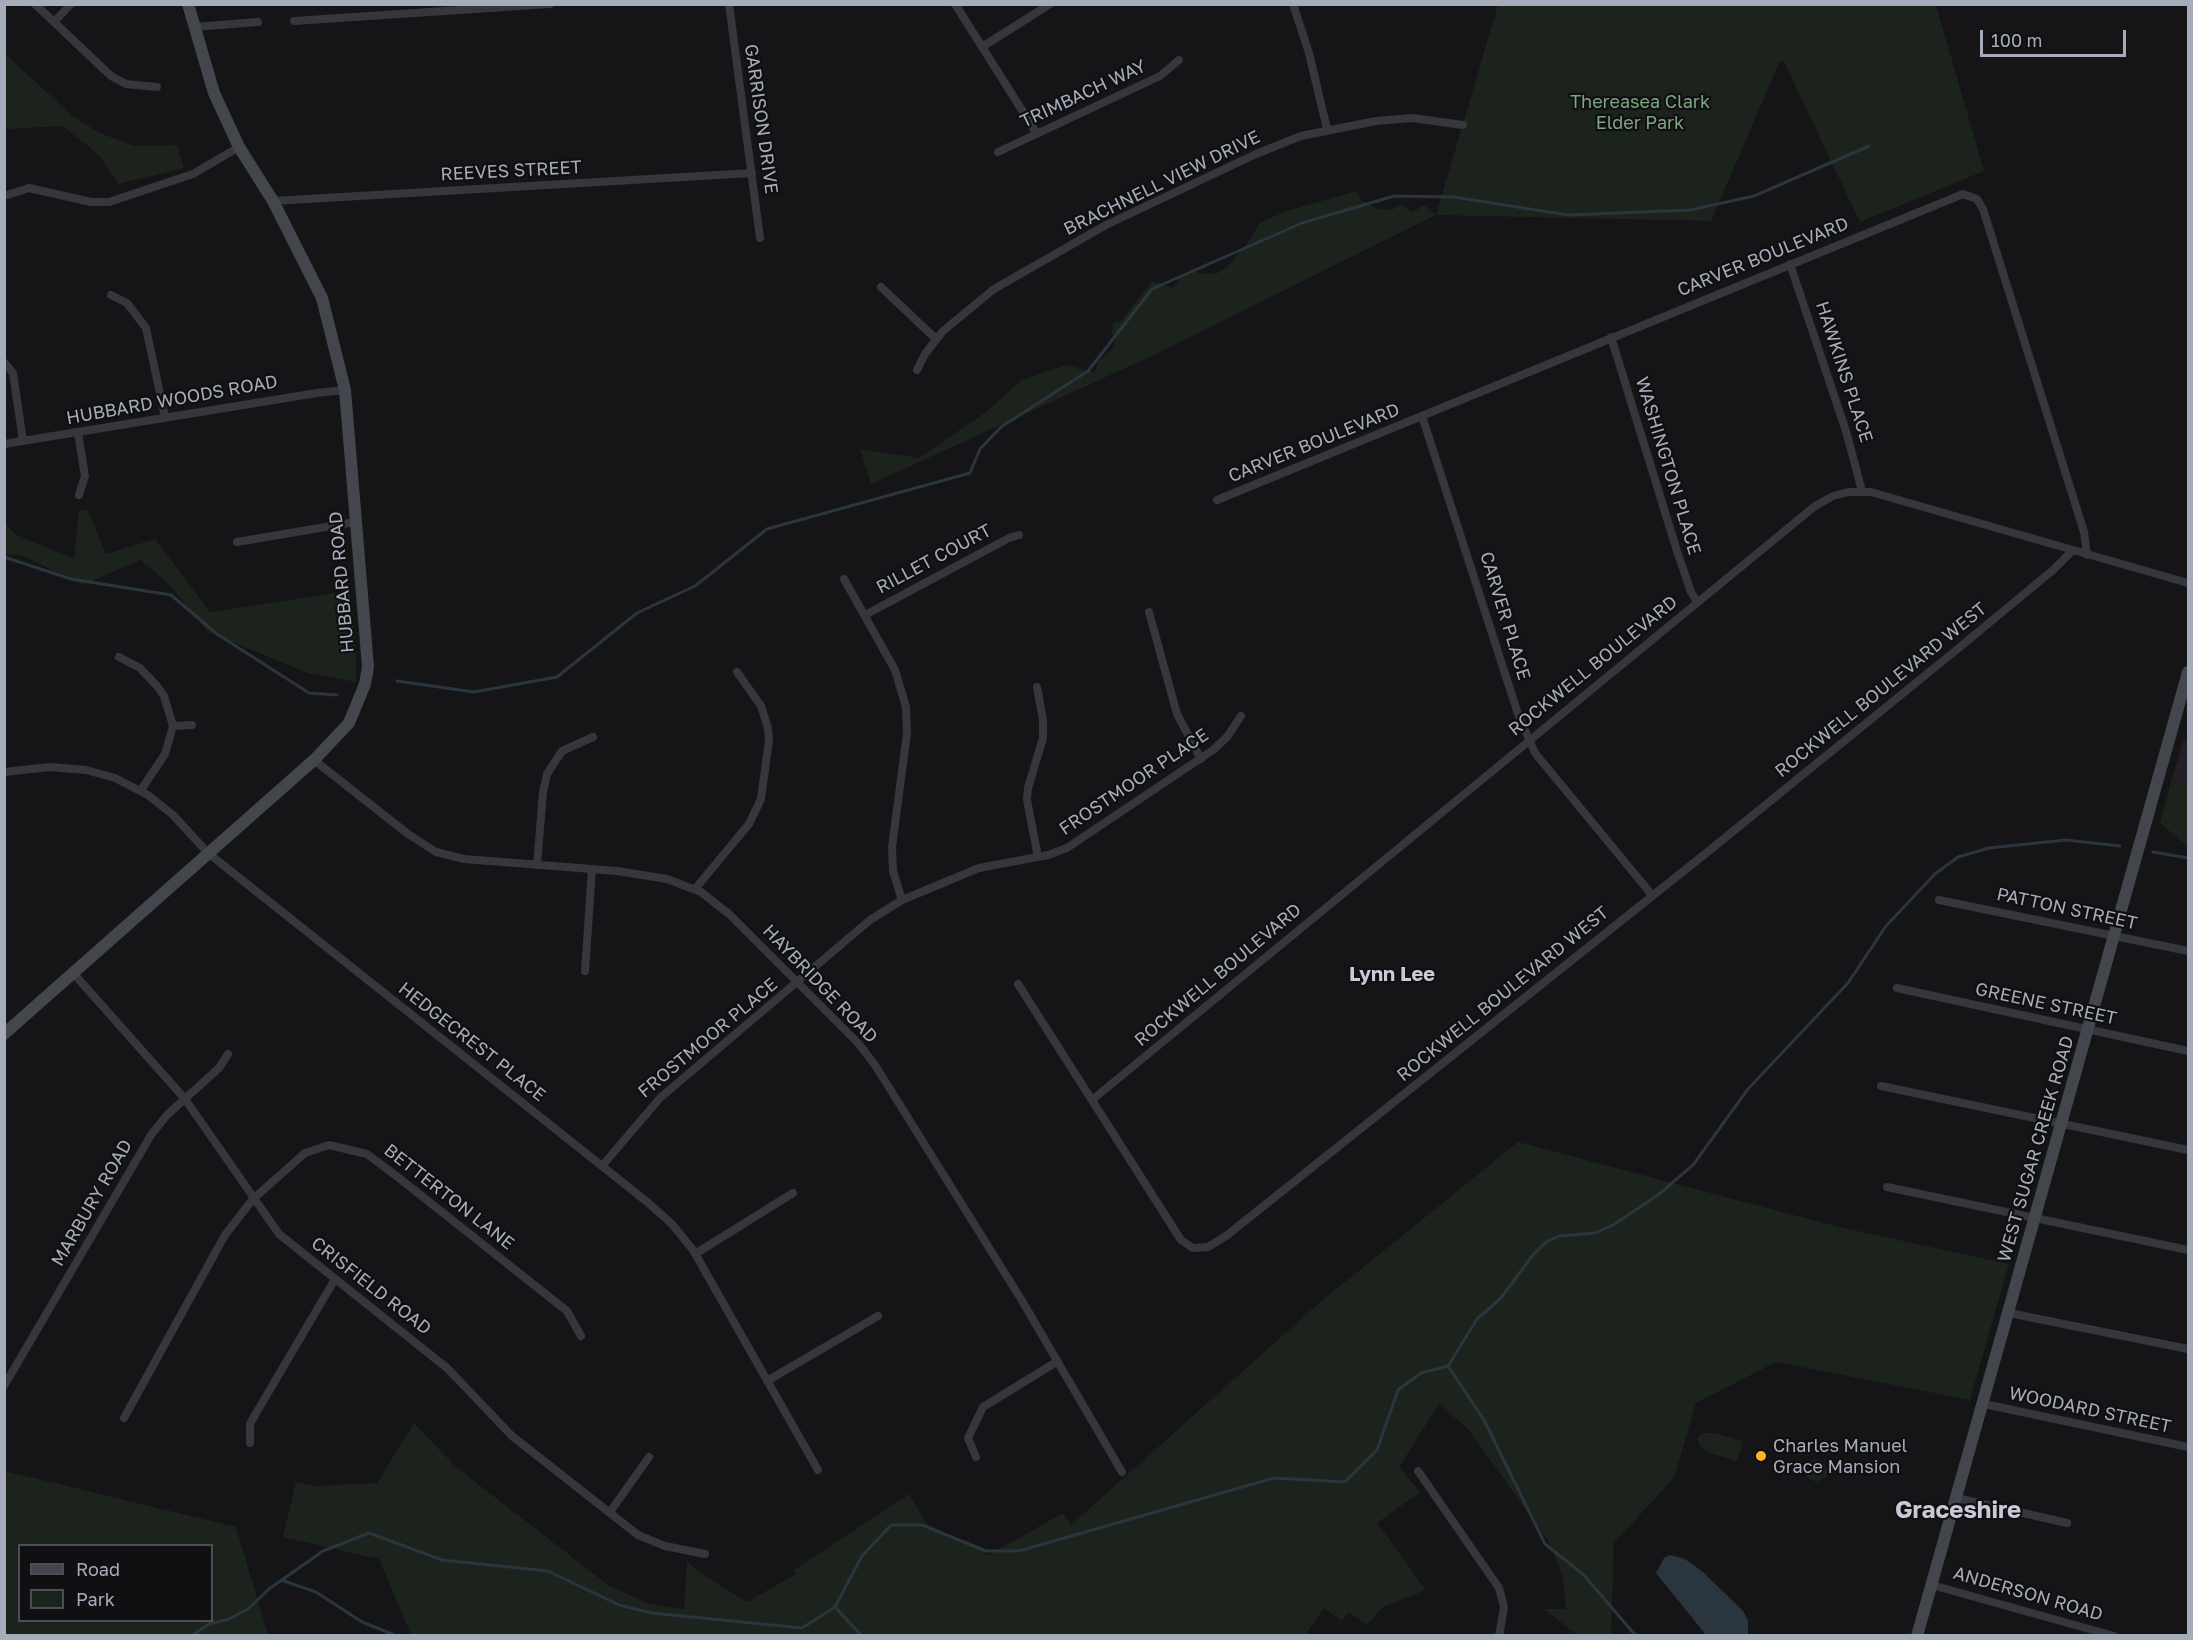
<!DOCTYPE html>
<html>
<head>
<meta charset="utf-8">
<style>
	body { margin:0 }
	#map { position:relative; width:2193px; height:1640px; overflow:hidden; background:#151518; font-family:"Golos Text",sans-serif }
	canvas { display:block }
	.frame { position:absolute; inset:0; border:6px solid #a6acb9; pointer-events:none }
	.legend { position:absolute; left:18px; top:1544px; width:195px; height:78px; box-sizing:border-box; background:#101013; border:2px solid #4c4e55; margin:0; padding:8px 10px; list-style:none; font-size:18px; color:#a6acb9 }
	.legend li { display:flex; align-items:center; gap:12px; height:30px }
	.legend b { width:30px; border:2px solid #4c4e55 }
	.scale { position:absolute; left:1980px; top:30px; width:146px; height:27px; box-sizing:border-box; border:3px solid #a6acb9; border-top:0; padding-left:8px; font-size:18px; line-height:21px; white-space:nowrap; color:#a6acb9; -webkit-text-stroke:4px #101013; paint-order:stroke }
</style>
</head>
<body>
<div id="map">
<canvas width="2193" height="1640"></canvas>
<div class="frame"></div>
<ul class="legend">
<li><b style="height:8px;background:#44464d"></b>Road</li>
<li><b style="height:16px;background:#1b231c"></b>Park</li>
</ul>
<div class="scale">100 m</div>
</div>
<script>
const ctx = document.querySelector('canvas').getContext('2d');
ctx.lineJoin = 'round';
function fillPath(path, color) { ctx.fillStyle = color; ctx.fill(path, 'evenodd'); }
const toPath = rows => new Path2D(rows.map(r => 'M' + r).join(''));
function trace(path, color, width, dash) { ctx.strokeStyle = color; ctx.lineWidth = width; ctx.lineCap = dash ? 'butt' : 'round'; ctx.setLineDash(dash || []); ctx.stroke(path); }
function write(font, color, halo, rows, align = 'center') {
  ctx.font = font + ' "Golos Text",sans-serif'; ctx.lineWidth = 4.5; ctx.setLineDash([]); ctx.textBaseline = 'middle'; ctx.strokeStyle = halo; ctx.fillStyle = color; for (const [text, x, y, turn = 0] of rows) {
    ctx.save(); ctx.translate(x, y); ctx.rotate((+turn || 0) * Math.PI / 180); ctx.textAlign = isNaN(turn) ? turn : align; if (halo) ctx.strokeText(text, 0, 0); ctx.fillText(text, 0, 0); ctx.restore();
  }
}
const built = toPath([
	[2184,739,2188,743,2188,792,2172,778]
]);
const green = toPath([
	[1498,5,1936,5,1984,171,1860,222,1784,62,1780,61,1711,221,1436,215,1152,356,871,484,860,449,919,458,986,412,1022,380,1066,365,1095,372,1098,362,1112,349,1115,341,1112,333,1113,323,1121,321,1152,281,1173,288,1183,274,1193,271,1203,274,1218,273,1228,266,1251,239,1259,223,1287,211,1356,191,1362,201,1376,208,1392,210,1400,204,1413,212,1424,205,1436,215],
	[5,54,74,117,100,133,134,146,177,145,184,168,118,184,99,155,63,126,7,129,4,123],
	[88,510,106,554,155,539,210,612,350,591,356,650,356,682,308,673,208,632,167,582,140,560,83,585,21,555,5,554,5,523,15,534,74,559,79,511],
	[2172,778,2188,792,2188,847,2160,823],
	[1518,1142,1839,1227,2009,1264,1970,1400,1776,1362,1696,1403,1674,1478,1614,1543,1611,1635,1577,1635,1544,1609,1566,1609,1563,1577,1549,1542,1468,1429,1439,1404,1399,1467,1420,1492,1377,1523,1426,1590,1383,1607,1367,1625,1349,1612,1342,1621,1324,1608,1305,1635,411,1635,379,1559,283,1537,296,1482,315,1486,377,1483,414,1423,456,1467,608,1585,649,1604,684,1609,687,1561,696,1570,747,1602,796,1574,794,1570,909,1494,927,1524,989,1555,1063,1513,1071,1525,1319,1303],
	[1702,1433,1715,1433,1743,1441,1737,1461,1710,1453,1700,1446,1697,1438],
	[1815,1459,1822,1461,1828,1470,1826,1477,1816,1482,1807,1477,1805,1469,1808,1462],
	[5,1471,236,1527,268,1635,5,1635],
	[20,1546,212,1546,212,1620,20,1620]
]);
const water = toPath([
	[1670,1555,1685,1559,1703,1572,1743,1611,1748,1620,1748,1635,1706,1635,1656,1573,1664,1558]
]);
const stream = toPath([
	[4,557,71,579,171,595,217,634,309,693,337,695],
	[397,681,474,692,557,677,637,613,695,586,767,529,970,473,980,449,1001,427,1088,371,1152,289,1302,223,1394,196,1454,197,1568,215,1690,210,1754,196,1869,146],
	[2153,852,2188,858],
	[1448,1366,1484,1420,1545,1544,1584,1575,1636,1636],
	[281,1580,316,1592,362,1622,397,1636],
	[835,1607,862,1636],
	[191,1636,209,1624,229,1619,248,1609,269,1589,323,1551,369,1533,442,1560,548,1571,619,1605,652,1613,802,1628,835,1607,862,1556,891,1525,922,1525,986,1551,1019,1551,1274,1478,1345,1482,1377,1450,1398,1390,1421,1373,1448,1366,1477,1319,1501,1298,1533,1255,1546,1242,1559,1236,1595,1233,1613,1225,1658,1195,1693,1165,1748,1089,1848,983,1886,926,1935,874,1958,857,1989,848,2066,840,2120,846]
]);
const street = toPath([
	[35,4,111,76,126,84,157,87],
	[729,4,760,238],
	[955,4,1037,134],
	[1293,4,1309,53,1327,129],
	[294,21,550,4],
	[54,22,71,4],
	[194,27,258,22],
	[982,47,1050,4],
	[998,152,1160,76,1179,60],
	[4,196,29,188,91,202,109,202,193,174,239,147],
	[273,201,752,173],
	[1790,264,1846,431,1862,491],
	[881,287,936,339],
	[111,295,127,303,146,328,165,417],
	[1611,337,1677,551,1691,592,1697,602],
	[4,362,13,373,23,441],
	[917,370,925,354,943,331,994,289,1106,225,1256,154,1301,136,1376,121,1412,118,1463,125],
	[1422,416,1518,714,1535,753,1652,895],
	[78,433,85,476,79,495],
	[4,444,317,393,345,390],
	[1217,500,1963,194,1977,199,1983,209,2084,532,2087,555],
	[237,542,355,522],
	[844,579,895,670,906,707,907,733,892,847,893,871,902,900],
	[1149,612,1177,714,1201,759],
	[865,615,1009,538,1019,535],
	[119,657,140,668,157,686,164,696,173,726,165,754,141,790],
	[1037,687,1043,720,1043,738,1028,788,1027,800,1038,857],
	[173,726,192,725],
	[314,760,408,834,436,852,464,859,617,871,667,879,701,892,729,914,858,1043,875,1065,1021,1299,1122,1472],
	[4,772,50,767,86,770,115,778,148,795,173,815,208,853,646,1201,672,1224,693,1250,818,1470],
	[537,865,543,792,547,774,562,751,593,737],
	[695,889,749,824,761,799,769,740,768,728,761,706,737,672],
	[1939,900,2188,951],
	[585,971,592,869],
	[74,974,185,1099,279,1234,447,1368,512,1436,638,1535,665,1546,705,1554],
	[1018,984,1181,1240,1193,1248,1208,1247,1226,1236,1715,846,1960,647,2053,570,2072,551],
	[1897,988,2188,1051],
	[1881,1086,2188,1150],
	[1092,1100,1815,506,1833,496,1848,492,1871,492,2188,583],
	[602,1166,660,1098,870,920,902,900,979,868,1048,855,1067,848,1213,750,1227,737,1241,716],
	[1887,1187,2188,1250],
	[695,1254,793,1193],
	[2009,1313,2188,1349],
	[767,1381,878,1316],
	[4,1386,151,1135,167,1115,219,1068,228,1054],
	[1984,1404,2188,1447],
	[124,1418,225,1235,253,1199,305,1153,329,1145,367,1154,399,1178,567,1311,581,1336],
	[250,1443,250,1424,255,1415,335,1279],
	[976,1457,968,1438,983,1407,1058,1361],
	[1418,1471,1499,1588,1504,1607,1499,1636],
	[1957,1498,2067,1523],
	[610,1512,649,1457],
	[1932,1585,2114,1636]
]);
const secondary = toPath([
	[4,1034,314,760,349,723,365,684,368,667,345,390,322,298,273,201,239,147,214,93,188,4],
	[1917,1636,2188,672]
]);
const markers = [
	[1761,1456,6,"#ffb226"]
];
const streetNames = [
	["TRIMBACH WAY",1083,94,-25],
	["GARRISON DRIVE",761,119,82],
	["REEVES STREET",511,171,-3],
	["BRACHNELL VIEW DRIVE",1162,183,-26],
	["CARVER BOULEVARD",1763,257,-22],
	["HAWKINS PLACE",1844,372,72],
	["HUBBARD WOODS ROAD",172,400,-10],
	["CARVER BOULEVARD",1314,443,-22],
	["WASHINGTON PLACE",1668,466,73],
	["RILLET COURT",934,559,-28],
	["HUBBARD ROAD",342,582,-95],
	["CARVER PLACE",1505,616,73],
	["ROCKWELL BOULEVARD",1593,666,-39],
	["ROCKWELL BOULEVARD WEST",1881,690,-39],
	["FROSTMOOR PLACE",1134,782,-34],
	["PATTON STREET",2067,909,12],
	["ROCKWELL BOULEVARD",1218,975,-40],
	["HAYBRIDGE ROAD",820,984,46],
	["ROCKWELL BOULEVARD WEST",1503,994,-39],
	["GREENE STREET",2046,1004,12],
	["FROSTMOOR PLACE",708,1038,-40],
	["HEDGECREST PLACE",472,1042,38],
	["WEST SUGAR CREEK ROAD",2036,1149,-74],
	["BETTERTON LANE",449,1197,38],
	["MARBURY ROAD",92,1203,-60],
	["CRISFIELD ROAD",371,1286,38],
	["WOODARD STREET",2090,1410,12],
	["ANDERSON ROAD",2028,1594,16]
];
const parkNames = [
	["Thereasea Clark",1640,102],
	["Elder Park",1640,123]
];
const poiNames = [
	["Charles Manuel",1773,1446],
	["Grace Mansion",1773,1467]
];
const neighbourhoodNames = [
	["Lynn Lee",1392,975]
];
const districtNames = [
	["Graceshire",1958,1510]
];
fillPath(built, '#212125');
fillPath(green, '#1b231c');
fillPath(water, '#2a353d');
trace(stream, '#2a353d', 3);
trace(street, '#36373d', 8);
trace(secondary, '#44464d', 12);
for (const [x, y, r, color] of markers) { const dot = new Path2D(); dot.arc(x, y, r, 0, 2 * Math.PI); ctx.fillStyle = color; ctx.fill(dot); trace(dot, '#101013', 2); }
write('18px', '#a6acb9', '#101013', streetNames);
write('18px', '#7ca67d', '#101013', parkNames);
write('18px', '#a6acb9', '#101013', poiNames, 'left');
write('bold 20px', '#c8cbd5', '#101013', neighbourhoodNames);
write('bold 24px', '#c8cbd5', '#101013', districtNames);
</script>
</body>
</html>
